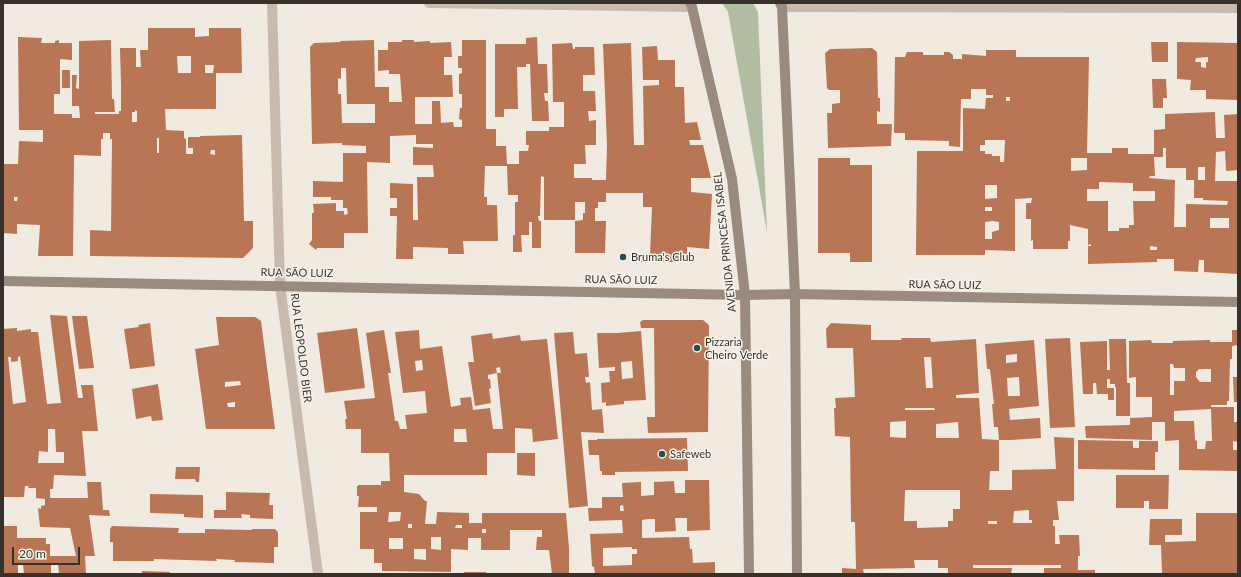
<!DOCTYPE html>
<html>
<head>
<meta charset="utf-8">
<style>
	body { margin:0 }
	#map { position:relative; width:1241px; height:577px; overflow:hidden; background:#f1eae0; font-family:Lato,sans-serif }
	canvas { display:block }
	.frame { position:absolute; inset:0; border:4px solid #37302b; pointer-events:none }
	.scale { position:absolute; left:12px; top:547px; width:68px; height:18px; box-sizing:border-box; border:2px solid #37302b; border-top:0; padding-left:5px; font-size:12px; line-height:14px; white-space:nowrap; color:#37302b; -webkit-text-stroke:3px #f8f4ec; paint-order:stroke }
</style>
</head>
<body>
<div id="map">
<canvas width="1241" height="577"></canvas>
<div class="frame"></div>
<div class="scale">20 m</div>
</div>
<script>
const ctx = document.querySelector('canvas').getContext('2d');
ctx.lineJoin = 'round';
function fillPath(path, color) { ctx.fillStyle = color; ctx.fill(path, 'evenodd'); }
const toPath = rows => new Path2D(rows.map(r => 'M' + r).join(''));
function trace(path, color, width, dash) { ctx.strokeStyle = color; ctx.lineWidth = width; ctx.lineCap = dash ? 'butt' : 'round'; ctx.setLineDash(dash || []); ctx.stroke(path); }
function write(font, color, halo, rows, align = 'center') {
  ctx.font = font + ' Lato,sans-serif'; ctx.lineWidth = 3; ctx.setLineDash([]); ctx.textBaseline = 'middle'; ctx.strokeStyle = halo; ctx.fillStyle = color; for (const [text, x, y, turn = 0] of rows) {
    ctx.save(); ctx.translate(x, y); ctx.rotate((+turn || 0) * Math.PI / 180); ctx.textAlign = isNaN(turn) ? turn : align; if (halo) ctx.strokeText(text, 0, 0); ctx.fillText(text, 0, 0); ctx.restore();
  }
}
const green = toPath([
	[722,3,753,3,758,12,767,232,728,12]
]);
const building = toPath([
	[148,28,195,28,195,37,209,36,209,28,241,28,242,73,216,73,216,109,165,109,166,130,184,131,184,138,186,139,186,154,193,154,193,148,188,148,188,137,200,137,200,136,242,135,244,221,253,221,253,248,243,258,90,256,90,230,111,231,112,139,110,139,110,133,103,133,103,139,101,139,101,156,74,155,73,256,38,256,40,225,17,224,17,234,3,233,3,164,18,164,19,141,43,142,43,130,19,130,18,37,42,38,41,43,55,43,55,41,59,40,59,43,72,43,72,60,60,59,60,94,54,94,54,114,72,114,72,118,80,118,79,106,72,106,72,75,77,75,76,88,79,89,79,41,111,40,112,99,114,99,115,112,95,112,95,114,119,114,119,111,121,111,121,85,120,48,136,48,136,67,141,67,140,50,148,50],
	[177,56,191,56,191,73,178,73],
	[205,65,214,65,213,73,205,73],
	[135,110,137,111,137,122,132,122,132,112,135,112],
	[157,138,159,138,159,153,157,153],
	[211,150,215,150,215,155,210,154],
	[14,197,18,197,17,201,14,201],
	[537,37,538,64,547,64,548,93,544,93,545,101,548,101,549,121,532,121,530,64,526,64,526,67,517,67,518,109,504,109,504,117,495,117,495,44,526,44,526,38],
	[374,40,375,87,389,87,389,102,402,102,400,74,389,74,389,70,378,71,378,50,388,50,388,42,402,42,402,40,414,40,414,42,430,41,430,43,451,42,452,57,444,57,444,75,452,75,453,97,415,97,415,124,432,124,432,101,440,101,441,123,453,122,454,127,462,127,462,120,459,119,460,108,462,108,462,94,459,94,459,74,462,73,462,68,458,68,458,56,462,56,462,40,486,40,486,129,496,129,496,146,506,146,507,164,519,164,519,151,528,151,529,145,526,145,526,131,549,131,549,127,564,127,564,102,553,102,552,44,572,43,573,49,575,49,575,47,594,47,595,75,583,75,583,91,595,91,596,111,588,111,589,121,596,120,596,145,585,145,586,164,574,164,574,178,592,178,592,180,606,180,607,145,603,44,631,43,634,145,644,145,643,86,659,85,659,80,643,80,642,47,657,46,658,60,675,60,675,87,684,87,685,123,697,122,701,140,689,140,690,145,703,145,711,178,691,178,691,192,712,194,709,249,687,247,687,262,641,262,641,255,650,255,652,207,643,207,643,193,606,193,606,202,598,202,598,208,595,208,595,221,606,221,605,253,575,253,575,221,583,220,583,213,585,213,585,202,575,202,575,220,544,220,544,177,541,176,540,216,538,216,539,221,541,221,541,248,532,248,532,222,529,222,529,235,521,235,522,252,513,252,513,235,515,235,515,202,518,202,518,195,508,195,507,166,485,166,484,197,487,197,487,205,497,205,498,241,463,241,464,254,448,254,448,248,413,247,413,259,396,259,397,216,390,216,390,208,397,208,397,198,390,198,390,183,413,184,413,220,418,220,417,177,434,177,433,165,413,165,413,147,433,148,433,144,416,144,416,135,390,136,390,163,367,162,368,233,344,233,344,248,317,248,316,250,309,244,312,240,312,213,314,213,313,204,336,203,336,211,344,211,344,215,348,214,347,208,343,208,343,200,331,200,331,197,313,197,313,181,343,182,343,153,366,153,366,146,342,145,342,143,312,144,310,47,314,43,340,42,341,41],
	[341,68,346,68,347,104,375,104,375,123,342,123,341,94,338,94,338,78,341,79],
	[1151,42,1168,42,1168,62,1152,62],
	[1177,42,1238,43,1238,100,1206,99,1206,90,1190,90,1191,80,1177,79],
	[1208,57,1208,62,1206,62,1206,68,1201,67,1201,62,1195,62,1196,58],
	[872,48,877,52,878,98,880,98,880,112,877,111,877,124,892,124,891,146,828,148,827,113,832,113,832,104,840,103,840,90,829,90,827,88,825,53,830,49],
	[986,50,1016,50,1016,57,1089,57,1087,153,1112,153,1112,148,1128,148,1128,154,1154,154,1154,130,1165,129,1165,114,1215,112,1216,138,1225,138,1224,115,1238,114,1238,170,1226,171,1225,151,1216,152,1215,181,1238,181,1238,274,1204,272,1204,260,1199,260,1198,272,1174,271,1174,259,1157,259,1157,262,1088,264,1088,246,1091,246,1091,244,1088,245,1088,229,1070,225,1070,241,1068,241,1068,249,1033,249,1033,240,1031,241,1031,219,1026,219,1026,203,1031,203,1032,198,1015,199,1015,251,985,250,985,255,916,255,917,151,963,151,963,108,985,109,986,98,993,98,993,95,986,95,986,89,971,89,971,99,961,99,960,147,949,146,949,141,905,140,905,133,894,133,895,57,905,57,907,52,923,52,923,55,944,55,944,52,949,52,953,55,953,59,962,59,962,54,986,56],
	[1006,97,1010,97,1010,101,1006,101],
	[985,140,1005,140,1004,162,1000,162,1000,156,992,156,992,154,985,154,985,151,980,151,980,145,985,145],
	[1163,148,1166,148,1166,168,1186,168,1186,180,1194,180,1194,198,1203,198,1203,200,1228,201,1227,205,1186,204,1186,227,1174,227,1175,180,1149,178,1150,176,1155,176,1154,157,1163,157],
	[1071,158,1087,158,1087,170,1071,171],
	[1198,167,1205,167,1205,180,1198,180],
	[1099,182,1133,183,1133,191,1155,191,1155,201,1133,201,1134,225,1129,225,1129,228,1119,228,1119,231,1108,231,1108,201,1087,201,1087,189,1099,189],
	[985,185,997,185,997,198,985,199],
	[985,207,992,207,992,211,985,211],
	[1210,218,1229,218,1229,228,1210,228],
	[993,221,999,222,999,230,992,232,992,239,985,239,985,222],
	[1150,246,1157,247,1157,250,1150,250],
	[62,70,70,70,70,88,62,88],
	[1152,79,1166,79,1167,98,1163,98,1163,108,1153,108],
	[818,158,850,158,850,165,872,165,872,262,850,262,850,253,818,253],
	[50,315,67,316,78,398,83,398,81,385,93,385,98,431,82,431,86,476,54,475,53,489,50,489,50,498,88,498,87,482,101,482,103,510,109,510,110,516,89,515,95,556,85,556,86,574,59,574,58,563,51,563,51,574,24,574,23,564,18,564,18,574,3,574,3,526,17,526,17,538,46,538,46,544,50,544,50,556,76,556,70,528,40,527,38,508,41,509,41,506,45,505,45,499,36,498,36,488,28,488,29,486,25,486,24,497,3,497,3,329,17,328,17,331,31,329,31,332,38,332,47,404,61,403],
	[20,356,26,402,13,404,8,357,11,357,11,362,18,361,18,357],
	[48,429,55,429,56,452,64,452,64,463,38,463,39,451,48,452],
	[72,316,87,316,94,368,79,369],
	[216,317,255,317,261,321,275,429,206,429,195,349,219,345],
	[240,381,241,385,225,387,225,382],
	[235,402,235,407,228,407,227,403],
	[643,320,703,320,709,325,708,432,648,433,647,417,655,417,654,328,641,328,640,322],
	[150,323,155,366,130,369,124,329,139,327,138,325],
	[831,323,871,325,871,340,902,340,901,338,930,338,931,342,976,339,979,393,956,395,956,398,979,398,982,439,999,440,999,471,990,471,989,490,1012,490,1012,470,1056,469,1054,437,1074,438,1074,501,1057,501,1059,520,1053,520,1053,526,1055,526,1055,544,1060,544,1059,535,1079,535,1080,556,1078,556,1078,570,1095,570,1095,574,1044,574,1044,568,1061,568,1061,565,973,565,973,568,1012,568,1011,574,948,574,948,568,938,568,938,560,914,560,915,568,863,569,864,574,842,574,842,568,856,569,855,522,851,522,850,437,835,436,834,408,836,408,835,398,855,397,853,348,827,348,826,329],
	[924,357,931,357,933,388,926,388],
	[905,408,934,408,935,410,905,410],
	[906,421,906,438,890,437,890,422],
	[958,422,959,438,936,438,936,424],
	[905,490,960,490,960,509,953,509,953,521,948,521,948,527,917,528,917,521,904,521],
	[1029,510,1029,520,1032,520,1032,523,1013,523,1014,511],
	[988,521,997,521,997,524,988,524],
	[357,328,365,388,325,393,317,333],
	[384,330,391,373,388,373,395,421,398,421,400,429,407,429,405,415,427,413,425,391,403,393,395,332,419,330,420,349,442,346,451,407,461,405,460,398,471,397,473,410,490,408,493,429,503,429,497,373,488,375,488,379,490,379,491,388,489,389,491,403,475,406,468,362,474,362,471,336,492,333,493,339,520,335,521,341,547,339,558,439,533,442,532,429,515,428,515,453,487,453,487,475,404,475,404,492,419,494,425,501,427,501,425,524,436,524,437,512,469,513,469,523,482,523,482,513,566,513,569,548,569,574,552,574,549,550,536,550,537,537,542,537,542,530,510,530,510,550,481,550,481,538,468,538,468,550,451,549,451,572,382,571,382,563,374,563,374,549,360,549,360,512,377,512,377,507,358,507,359,496,357,496,357,486,359,485,381,485,381,481,390,481,389,453,361,453,361,429,346,429,345,419,347,419,344,401,375,398,366,333],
	[422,360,423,370,416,371,415,361],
	[500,367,501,373,497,373,496,368],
	[454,429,466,429,467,442,454,442],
	[389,512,401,512,400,521,388,522],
	[408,524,412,524,412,528,408,528],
	[456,525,462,525,462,528,455,528],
	[482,529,486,529,486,533,482,533],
	[431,537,441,537,441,550,431,549],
	[389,538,403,538,403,549,389,549],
	[414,549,426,549,426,560,414,559],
	[1232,330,1238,330,1238,345,1232,346,1232,359,1230,359,1229,401,1227,401,1227,405,1211,405,1211,407,1234,407,1234,422,1238,422,1238,442,1233,441,1233,450,1238,450,1238,471,1179,470,1179,440,1165,441,1165,422,1152,422,1152,440,1086,438,1085,426,1130,425,1130,418,1152,417,1152,397,1136,397,1136,377,1129,378,1129,341,1151,340,1152,343,1173,343,1173,341,1210,340,1210,342,1232,342],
	[1170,364,1173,364,1174,368,1185,368,1185,381,1174,381,1174,395,1170,395],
	[1199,369,1211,369,1211,382,1200,382,1196,377,1196,372],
	[1211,409,1212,441,1206,441,1205,449,1197,449,1197,441,1195,440,1194,421,1174,421,1174,411],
	[641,331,646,400,624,401,624,404,606,406,606,402,602,403,601,383,610,382,609,371,615,371,615,367,599,368,597,333,618,333],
	[632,361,633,378,622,379,621,362],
	[573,332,575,354,587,353,589,377,585,377,586,383,590,382,592,410,602,409,604,433,581,432,588,506,569,508,554,333],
	[1070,338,1075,427,1050,428,1045,339],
	[1109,339,1126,339,1127,383,1130,383,1130,416,1116,416,1116,387,1115,387,1115,384,1110,384,1110,379,1107,379,1107,388,1114,388,1114,400,1108,400,1108,394,1097,394,1096,383,1093,383,1093,394,1083,394,1080,342,1107,341,1107,370,1110,370],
	[1034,340,1039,406,1009,409,1010,420,1040,418,1041,438,1011,440,999,440,998,427,994,427,992,404,994,404,990,369,987,369,985,344],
	[1017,354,1017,362,1006,363,1006,355],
	[1019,377,1020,396,1008,396,1007,378],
	[1233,377,1238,377,1238,402,1234,402],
	[158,384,163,420,152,421,151,416,136,419,132,389],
	[687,438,688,471,615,472,615,475,602,475,602,471,600,471,599,455,589,455,588,440,597,440,597,439],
	[1078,440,1133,441,1133,448,1139,448,1139,441,1158,441,1158,452,1155,452,1155,470,1078,469],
	[517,453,535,453,535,476,517,475],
	[176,467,200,467,199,482,196,482,195,479,175,479],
	[1116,475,1169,475,1168,509,1149,509,1149,501,1144,501,1144,508,1116,508],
	[685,480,709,480,710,530,687,531,687,518,675,518,676,531,655,532,655,519,648,519,642,520,642,538,689,537,690,549,692,549,693,563,715,562,715,574,595,574,594,567,592,566,590,534,623,533,622,520,589,521,588,508,602,508,602,497,623,497,622,483,641,482,641,496,654,495,654,482,674,481,675,493,685,493],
	[623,505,624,511,620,511,620,506],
	[632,547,632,549,637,549,637,554,632,554,632,565,603,566,603,548],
	[226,492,270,493,269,505,273,505,273,519,250,518,250,515,241,514,242,518,214,518,214,510,226,510],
	[150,494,203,495,203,518,184,517,184,514,150,513],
	[1196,513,1238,513,1238,574,1162,574,1161,545,1149,545,1150,519,1182,519,1182,535,1165,535,1165,542,1196,541],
	[112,526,179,528,178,533,205,533,205,529,252,530,252,529,275,529,278,532,278,547,274,547,274,563,234,562,235,560,216,559,217,561,154,559,154,561,113,561,113,542,110,542,110,529],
	[142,571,170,572,170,574,142,574],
	[464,572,486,572,486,574,464,574]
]);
const street = toPath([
	[272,3,280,285,318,574],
	[429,3,692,7],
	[782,3,782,7,1238,8]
]);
const secondary = toPath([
	[690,3,692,7,732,179,745,295,749,574],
	[780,3,782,7,795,294,797,574],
	[3,281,745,295,795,294,1238,302]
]);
const markers = [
	[623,257,4,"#244d54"],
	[697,348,4,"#244d54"],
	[662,454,4,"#244d54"]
];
const streetNames = [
	["AVENIDA PRINCESA ISABEL",725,242,-96],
	["RUA SÃO LUIZ",297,273,1],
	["RUA SÃO LUIZ",621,280,1],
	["RUA SÃO LUIZ",945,285,1],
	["RUA LEOPOLDO BIER",301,348,83]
];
const poiNames = [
	["Bruma's Club",631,257],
	["Pizzaria",705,342],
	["Cheiro Verde",705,355],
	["Safeweb",670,454]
];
fillPath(green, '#b2bea1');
fillPath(building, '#b97655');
trace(street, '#c8bbad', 10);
trace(secondary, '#9b8b7e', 10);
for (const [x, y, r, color] of markers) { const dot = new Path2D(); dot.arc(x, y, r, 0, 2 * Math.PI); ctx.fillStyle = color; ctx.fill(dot); trace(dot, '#f8f4ec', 1.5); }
write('11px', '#37302b', '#f8f4ec', streetNames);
write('11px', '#37302b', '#f8f4ec', poiNames, 'left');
</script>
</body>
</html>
